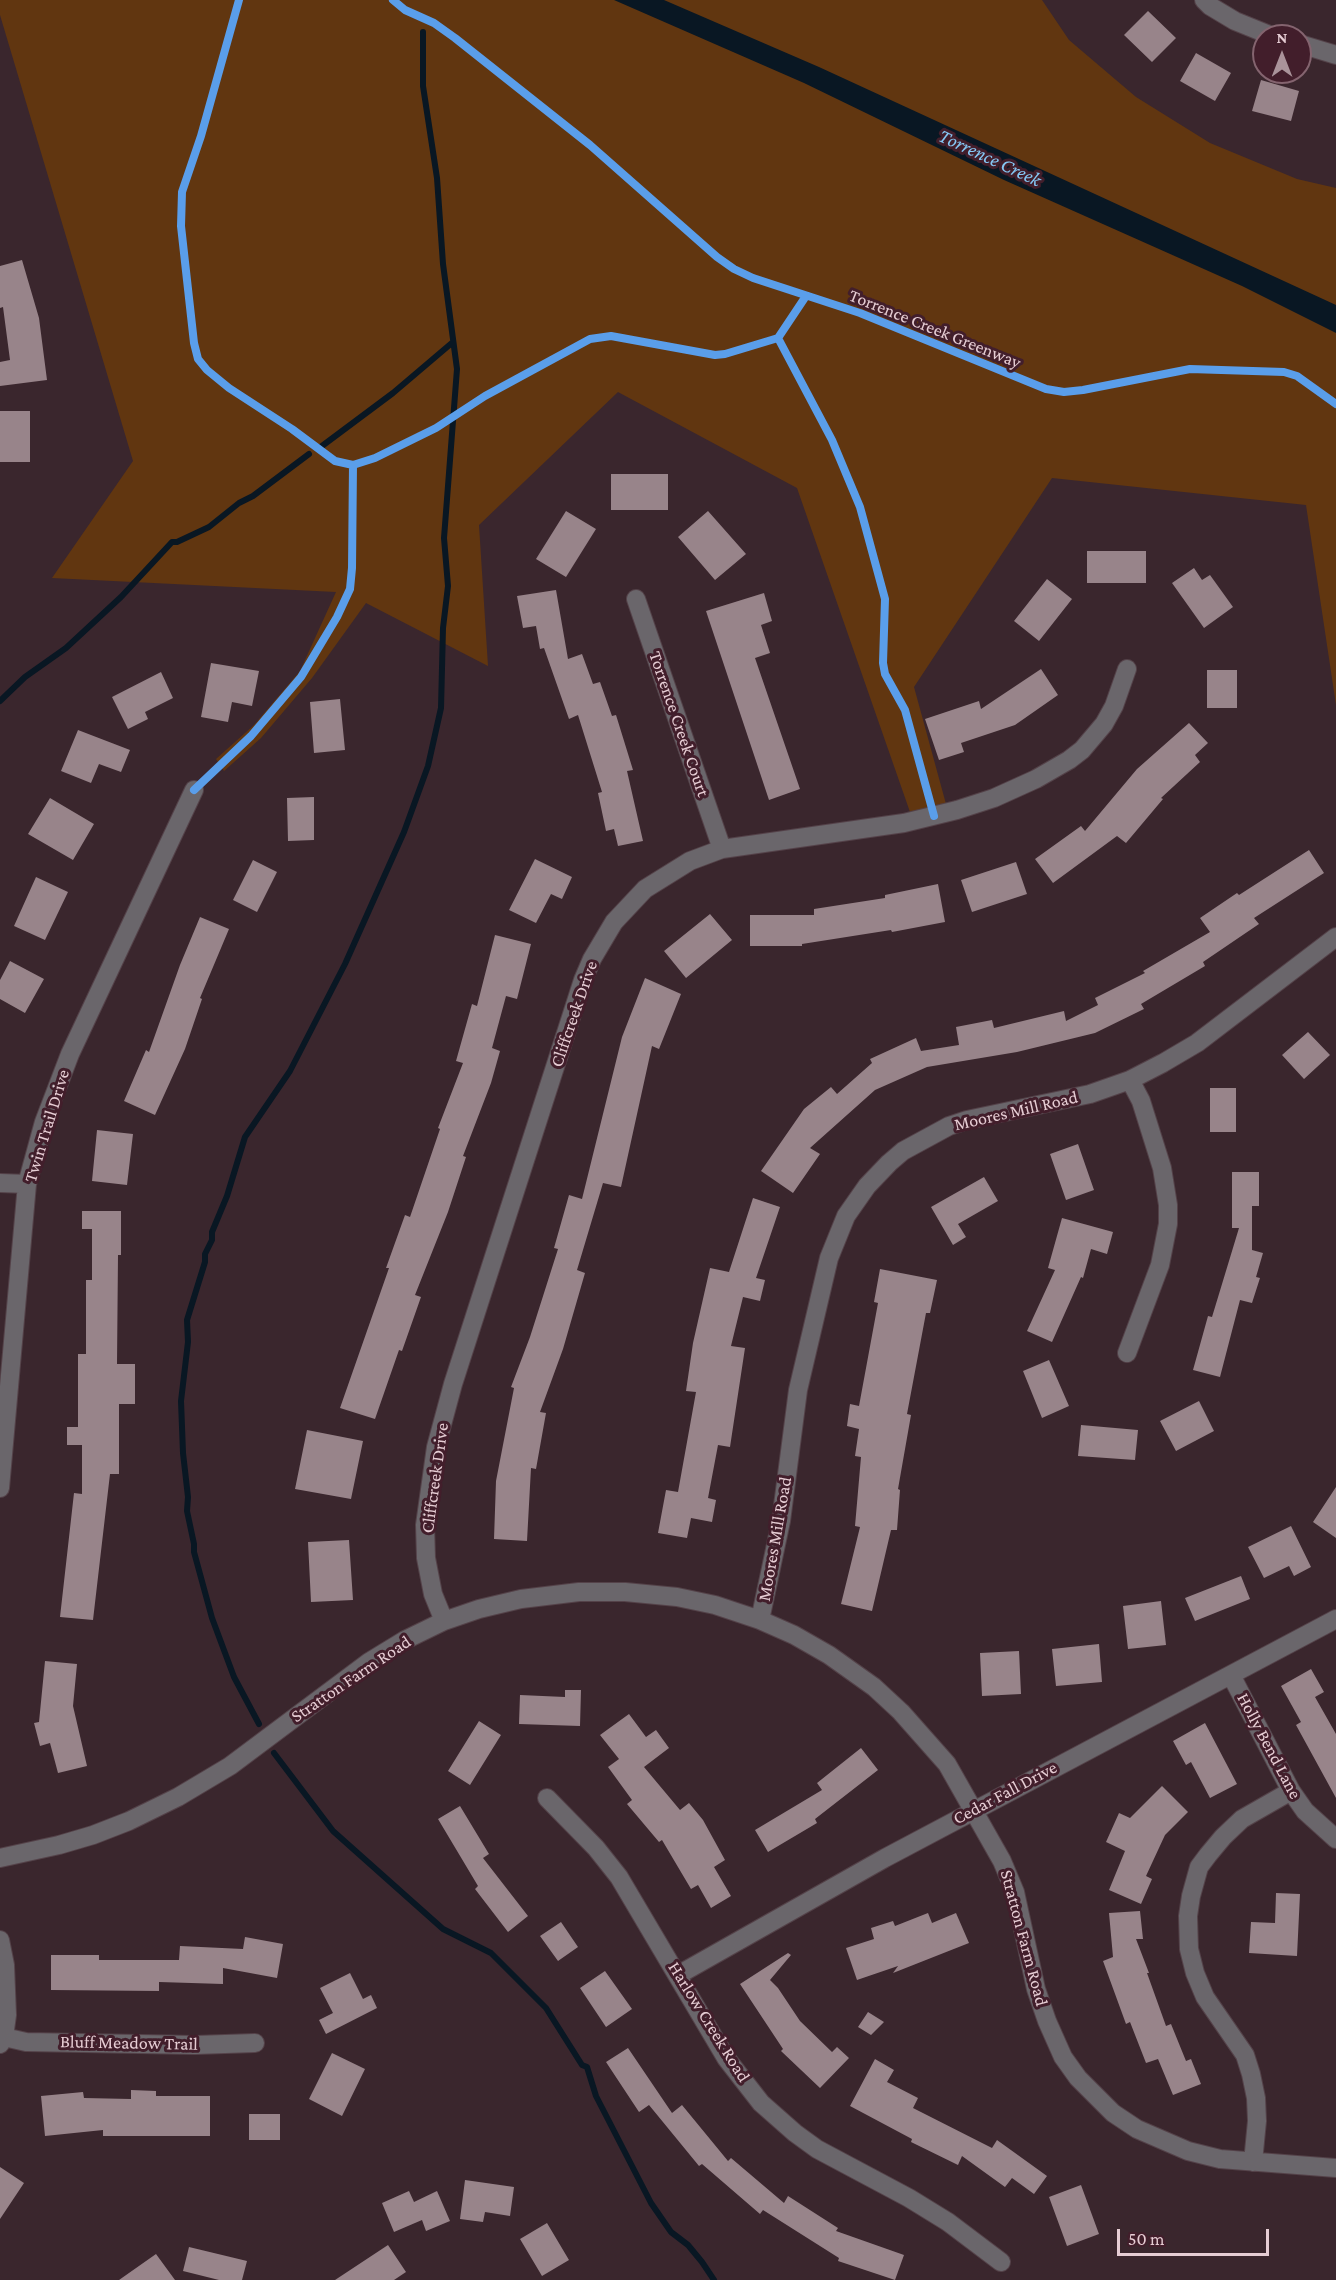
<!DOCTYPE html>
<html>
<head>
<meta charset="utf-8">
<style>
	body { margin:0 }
	#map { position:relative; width:1336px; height:2280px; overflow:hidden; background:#3a262d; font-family:"Crimson Pro",serif }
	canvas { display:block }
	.north { position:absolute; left:1252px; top:24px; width:60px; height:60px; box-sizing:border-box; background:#421e2b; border:2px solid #84646f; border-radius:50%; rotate:0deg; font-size:16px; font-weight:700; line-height:24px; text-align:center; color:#e6cdd4 }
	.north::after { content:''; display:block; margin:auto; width:21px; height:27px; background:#aa939a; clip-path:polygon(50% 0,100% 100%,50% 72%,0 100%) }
	.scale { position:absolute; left:1117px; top:2229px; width:152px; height:27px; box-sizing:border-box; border:3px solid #e6cdd4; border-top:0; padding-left:8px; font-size:18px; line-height:21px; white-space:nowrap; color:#e6cdd4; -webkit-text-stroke:4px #421e2b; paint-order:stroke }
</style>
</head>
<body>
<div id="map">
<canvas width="1336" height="2280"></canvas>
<div class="north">N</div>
<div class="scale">50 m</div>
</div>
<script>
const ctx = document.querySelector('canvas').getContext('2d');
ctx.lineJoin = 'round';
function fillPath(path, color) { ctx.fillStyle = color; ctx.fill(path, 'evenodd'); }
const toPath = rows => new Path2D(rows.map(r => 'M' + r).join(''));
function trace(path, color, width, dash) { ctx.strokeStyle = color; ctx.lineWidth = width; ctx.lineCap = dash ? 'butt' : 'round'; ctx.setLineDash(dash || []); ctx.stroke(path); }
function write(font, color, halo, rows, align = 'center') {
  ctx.font = font + ' "Crimson Pro",serif'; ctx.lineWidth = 6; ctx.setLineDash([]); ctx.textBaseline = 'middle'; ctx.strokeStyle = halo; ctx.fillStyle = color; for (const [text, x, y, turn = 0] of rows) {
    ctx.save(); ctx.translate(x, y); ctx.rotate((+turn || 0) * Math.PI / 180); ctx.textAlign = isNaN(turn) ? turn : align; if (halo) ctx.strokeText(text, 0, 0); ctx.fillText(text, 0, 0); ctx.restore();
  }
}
const green = toPath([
	[0,0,1042,0,1069,40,1136,97,1210,143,1297,179,1336,188,1336,705,1306,505,1052,478,914,687,946,804,910,812,797,488,618,392,479,525,488,666,366,603,312,678,261,738,224,771,216,759,254,725,300,671,336,592,52,578,133,461,0,15]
]);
const water = toPath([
	[614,0,664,0,819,67,995,148,1336,305,1336,333,1242,286,1004,180,804,83]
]);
const stream = toPath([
	[322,446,393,393,453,342],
	[0,701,25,677,66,648,121,597,172,542,177,542,209,527,239,503,253,496,309,454],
	[259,1724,234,1677,212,1618,194,1552,194,1544,187,1511,188,1497,183,1453,181,1401,188,1342,187,1320,205,1262,205,1254,212,1240,212,1232,227,1196,245,1137,290,1071,345,964,404,832,428,766,441,708,443,628,448,586,444,538,457,369,443,264,437,178,423,86,423,32],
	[274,1753,333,1831,443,1929,491,1953,546,2008,582,2065,587,2067,596,2096,651,2203,671,2232,688,2245,702,2262,714,2280]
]);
const building = toPath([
	[1148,11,1176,38,1152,62,1124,35],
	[1196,53,1231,73,1215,101,1180,81],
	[1261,80,1299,91,1291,121,1252,111],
	[22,260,39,318,47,380,0,386,0,362,10,360,3,307,0,308,0,266],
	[0,411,30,411,30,462,0,462],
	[611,474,668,474,668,510,611,510],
	[566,511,596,529,566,577,536,559],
	[708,511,746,554,715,580,678,537],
	[1087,551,1146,551,1146,583,1087,583],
	[1194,568,1202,580,1210,575,1233,607,1204,628,1172,583],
	[1047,579,1072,599,1039,641,1014,621],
	[556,590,568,659,582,654,593,684,600,682,612,716,616,715,633,770,627,771,643,841,618,846,614,829,606,831,598,793,602,792,578,715,569,719,544,648,540,649,536,626,523,628,517,596],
	[764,593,772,621,761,625,770,653,755,658,800,789,769,800,706,611],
	[211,663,259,671,252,706,232,702,228,722,201,717],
	[1041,669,1058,695,1015,725,961,743,964,752,939,760,925,719,979,701,981,709],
	[1207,670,1237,670,1237,708,1207,708],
	[161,672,173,698,145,712,148,719,128,729,112,697],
	[340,699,345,750,314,753,310,702],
	[1189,723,1208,743,1195,755,1200,762,1161,798,1163,799,1126,843,1117,836,1053,883,1035,859,1081,826,1085,831,1137,769],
	[78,730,130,750,121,772,99,764,91,783,61,771],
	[314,797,314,840,288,841,287,798],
	[50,798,94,824,73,860,28,834],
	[1309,850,1324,873,1254,918,1259,924,1203,962,1205,966,1141,1004,1144,1009,1095,1033,1017,1052,927,1067,875,1090,810,1148,820,1154,793,1193,761,1171,804,1109,831,1087,837,1094,872,1063,870,1059,916,1038,921,1051,959,1045,956,1027,992,1020,994,1028,1064,1011,1066,1021,1098,1005,1095,998,1145,973,1143,971,1210,932,1200,918,1237,893,1239,895],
	[535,859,572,877,562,899,551,894,536,923,509,910],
	[253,860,277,872,257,912,233,900],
	[1016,862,1027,894,972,912,961,880],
	[36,877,68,892,45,940,14,926],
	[938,884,945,922,892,932,891,930,802,944,802,946,750,946,750,915,814,915,814,909,885,898,885,895],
	[710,914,732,940,686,978,664,951],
	[200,917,229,929,200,998,202,999,185,1049,155,1115,124,1101,146,1050,149,1052,180,965],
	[495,935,531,944,517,999,506,996,492,1048,500,1051,491,1083,463,1156,466,1157,448,1212,415,1295,421,1297,402,1351,399,1350,375,1419,340,1408,389,1268,386,1268,405,1215,410,1217,440,1129,438,1128,463,1063,456,1061,472,1004,477,1006],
	[10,961,44,979,25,1013,0,999,0,980],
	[645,978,681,994,659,1049,652,1046,621,1187,603,1183,577,1270,585,1273,563,1349,540,1412,546,1413,536,1469,531,1468,527,1541,494,1539,496,1481,514,1388,511,1387,530,1337,558,1249,554,1248,569,1195,582,1199,622,1037],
	[1308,1032,1330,1055,1304,1079,1282,1055],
	[1210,1088,1236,1088,1236,1132,1210,1132],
	[97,1130,133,1134,127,1185,92,1181],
	[1078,1144,1094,1190,1066,1200,1050,1154],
	[1232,1172,1259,1172,1259,1206,1252,1206,1252,1250,1263,1253,1256,1277,1260,1278,1252,1303,1240,1300,1220,1377,1193,1370,1208,1316,1212,1317,1239,1228,1232,1228],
	[984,1177,998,1201,958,1224,966,1237,953,1245,931,1207],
	[753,1198,780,1207,756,1278,765,1280,760,1301,743,1297,731,1346,745,1348,730,1447,718,1445,708,1498,716,1500,712,1522,691,1518,687,1538,658,1533,666,1490,678,1492,696,1392,686,1391,693,1343,710,1268,729,1272],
	[82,1211,121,1211,121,1255,118,1255,117,1364,135,1364,135,1404,119,1404,119,1474,110,1474,93,1620,60,1617,74,1493,82,1494,82,1445,67,1445,67,1427,78,1427,78,1354,86,1354,86,1280,92,1280,92,1229,82,1229],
	[1062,1218,1113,1232,1107,1254,1091,1249,1083,1278,1081,1277,1052,1342,1027,1331,1055,1270,1048,1268],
	[880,1269,937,1280,930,1313,926,1313,907,1414,911,1415,898,1489,900,1490,897,1530,891,1530,872,1611,841,1604,860,1527,855,1526,861,1457,855,1456,859,1429,847,1426,850,1404,859,1406,878,1303,874,1302],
	[1049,1360,1069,1406,1042,1418,1023,1371],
	[1199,1401,1214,1431,1176,1451,1160,1421],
	[1081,1425,1138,1430,1135,1460,1078,1456],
	[307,1430,363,1441,351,1499,295,1489],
	[1336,1487,1336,1538,1313,1522],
	[1291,1526,1311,1567,1294,1576,1289,1566,1264,1578,1248,1547],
	[349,1540,353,1600,311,1602,308,1542],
	[1241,1576,1250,1599,1195,1621,1185,1598],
	[1161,1601,1166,1645,1128,1649,1123,1606],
	[1099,1644,1102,1682,1056,1686,1052,1649],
	[1019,1651,1021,1694,982,1696,980,1653],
	[45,1661,77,1664,73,1706,87,1766,58,1773,50,1743,40,1746,34,1723,39,1722],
	[1311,1669,1324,1692,1315,1697,1336,1734,1336,1798,1296,1725,1301,1722,1281,1686],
	[565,1690,581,1690,580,1726,519,1724,520,1695,565,1697],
	[629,1714,646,1737,656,1730,669,1748,644,1767,680,1810,689,1803,703,1820,725,1860,714,1867,731,1896,711,1908,698,1885,691,1889,662,1840,659,1842,627,1804,632,1800,608,1767,619,1759,600,1735],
	[479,1721,501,1735,470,1785,448,1771],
	[1205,1723,1237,1784,1210,1798,1191,1762,1186,1765,1173,1741],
	[861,1748,878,1770,815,1819,817,1823,768,1852,755,1830,822,1790,817,1783],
	[1162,1786,1188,1812,1165,1835,1146,1876,1152,1879,1141,1904,1109,1890,1125,1851,1106,1842,1119,1813,1130,1818],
	[460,1806,489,1854,483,1858,528,1916,508,1932,475,1889,478,1886,438,1819],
	[1276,1893,1300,1894,1297,1956,1249,1953,1251,1922,1275,1923],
	[1140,1911,1143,1939,1136,1939,1149,1973,1147,1973,1166,2026,1171,2024,1186,2061,1191,2059,1201,2084,1173,2095,1158,2059,1146,2063,1130,2022,1126,2024,1103,1961,1113,1957,1109,1913],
	[928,1913,932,1923,956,1913,969,1943,893,1973,898,1966,857,1980,846,1948,874,1939,871,1928,893,1921,895,1926],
	[561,1922,578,1947,558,1961,540,1936],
	[245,1937,283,1944,277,1978,223,1968,223,1984,159,1982,159,1991,51,1990,51,1955,99,1955,99,1960,179,1960,180,1946,243,1949],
	[788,1953,791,1955,770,1980,778,1988,800,2021,832,2052,837,2047,849,2058,820,2088,781,2051,783,2049,740,1984],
	[605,1971,632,2009,606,2027,580,1988],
	[350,1973,363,1999,371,1995,377,2008,326,2034,319,2020,333,2013,320,1988],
	[868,2012,884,2022,871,2035,858,2027],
	[628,2048,672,2113,682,2105,728,2161,731,2158,784,2203,788,2196,838,2228,836,2231,904,2255,895,2280,838,2261,839,2258,763,2210,760,2214,702,2164,699,2166,649,2105,639,2112,606,2062],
	[332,2053,365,2069,342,2116,309,2099],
	[875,2059,894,2070,887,2082,918,2098,913,2108,992,2148,997,2140,1047,2176,1034,2194,1012,2178,1005,2187,962,2156,958,2165,911,2142,912,2139,850,2106],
	[131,2090,156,2091,156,2096,210,2096,210,2136,103,2136,103,2130,45,2136,41,2096,83,2092,84,2098,131,2099],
	[249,2114,280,2114,280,2140,249,2140],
	[0,2167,24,2183,0,2219],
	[465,2180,514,2187,510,2216,485,2212,483,2222,460,2219],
	[1081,2185,1099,2234,1067,2246,1049,2197],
	[409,2191,414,2202,437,2191,450,2221,426,2231,422,2220,394,2232,382,2203],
	[547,2223,569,2260,542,2276,520,2239],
	[388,2245,406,2272,394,2280,335,2280],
	[189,2247,247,2261,242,2280,219,2280,183,2271],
	[156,2254,175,2280,119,2280]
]);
const minor = toPath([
	[1204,0,1210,6,1235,21,1272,36],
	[1300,44,1336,55],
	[636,599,722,849],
	[0,1183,27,1184],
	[1127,1353,1160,1265,1168,1224,1168,1205,1162,1168,1141,1101,1130,1080],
	[0,1488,27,1184,44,1122,70,1054,194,790],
	[760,1620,781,1521,798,1390,829,1258,846,1216,867,1186,889,1163,903,1151,949,1126,967,1120,1090,1094,1130,1080,1163,1063,1197,1043,1336,937],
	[444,1621,433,1594,426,1558,425,1525,436,1447,453,1384,583,980,592,959,614,922,645,889,690,861,722,849,904,823,957,810,994,798,1036,779,1069,760,1082,750,1104,724,1114,706,1127,669],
	[1231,1675,1291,1791,1305,1811,1336,1839],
	[547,1798,596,1848,619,1877,726,2058,761,2103,795,2133,817,2149,909,2198,948,2222,1001,2262],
	[0,1858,59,1845,93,1835,129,1821,178,1797,230,1766,369,1662,405,1640,444,1621,479,1609,521,1599,579,1592,625,1592,677,1597,715,1605,760,1620,794,1635,829,1655,874,1687,901,1712,947,1764,1002,1861,1015,1892,1036,1989,1047,2021,1063,2057,1078,2078,1113,2113,1137,2129,1188,2151,1220,2159,1336,2168],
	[0,1940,5,1965,7,2015,4,2037,0,2044],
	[678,1975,885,1858,1336,1619],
	[4,2037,26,2042,195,2045,255,2043],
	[1253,2162,1257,2121,1256,2098,1251,2074,1245,2055,1205,1997,1195,1973,1189,1949,1188,1916,1191,1896,1199,1867,1208,1855,1223,1837,1242,1819,1291,1791]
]);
const cycleway = toPath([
	[239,0,201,136,182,192,181,226,194,343,198,359,207,370,229,388,292,429,335,461,353,465,375,458,436,428,485,396,590,339,611,336,715,355,725,354,778,338,806,296],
	[393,0,405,10,434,23,455,38,590,145,717,257,734,269,753,278,860,313,1046,389,1064,392,1083,390,1190,369,1284,372,1297,376,1336,404],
	[778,338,832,440,860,507,885,599,883,663,885,674,905,710,934,816],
	[194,790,251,736,301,677,337,617,350,589,352,568,353,465]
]);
const streetNames = [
	["Torrence Creek Greenway",935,329,22],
	["Torrence Creek Court",679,724,71],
	["Cliffcreek Drive",574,1014,-71],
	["Moores Mill Road",1016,1111,-13],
	["Twin Trail Drive",47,1126,-73],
	["Cliffcreek Drive",435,1478,-82],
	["Moores Mill Road",775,1539,-80],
	["Stratton Farm Road",351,1679,-34],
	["Holly Bend Lane",1269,1746,62],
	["Cedar Fall Drive",1005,1793,-28],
	["Stratton Farm Road",1024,1938,75],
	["Harlow Creek Road",709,2022,58],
	["Bluff Meadow Trail",129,2043,1]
];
const waterNames = [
	["Torrence Creek",990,158,25]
];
fillPath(green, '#613610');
fillPath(water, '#091723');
trace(stream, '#091723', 6);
fillPath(building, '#98848a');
trace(minor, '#544249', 20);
trace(minor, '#6a666b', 18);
trace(cycleway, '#5a9eea', 8);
write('18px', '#e6cdd4', '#421e2b', streetNames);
write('italic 20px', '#85c7f4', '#421e2b', waterNames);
</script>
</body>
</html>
